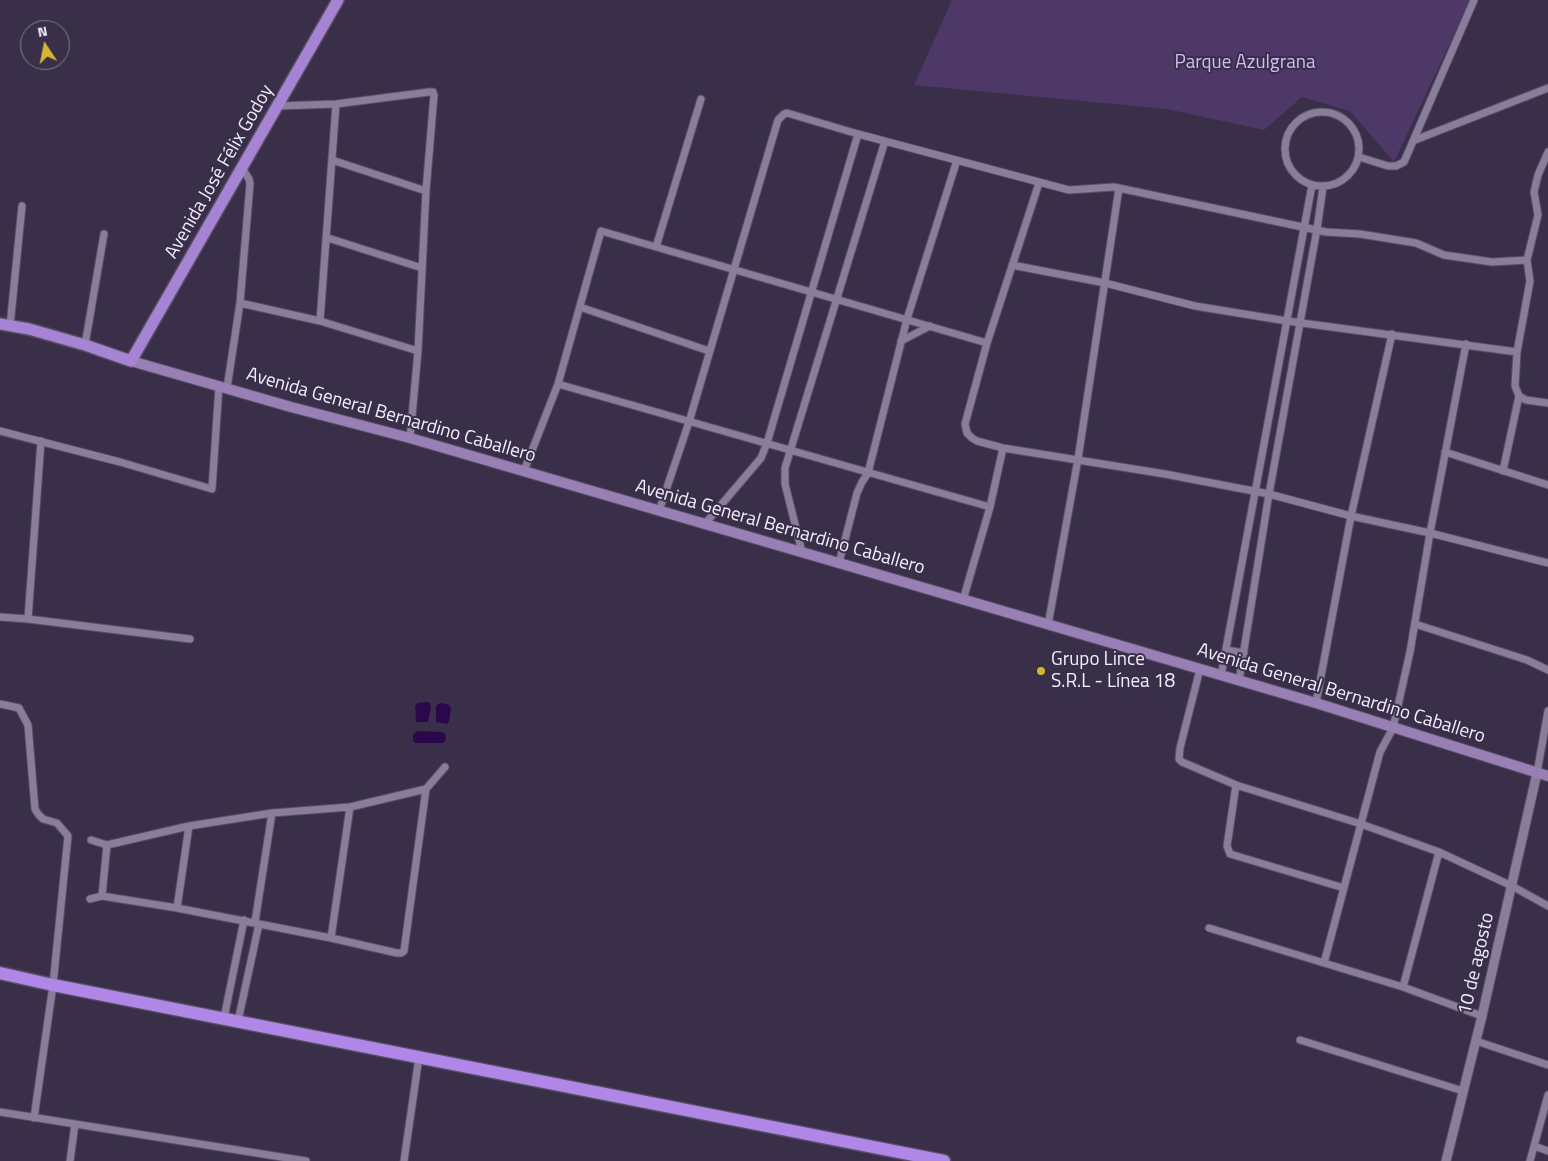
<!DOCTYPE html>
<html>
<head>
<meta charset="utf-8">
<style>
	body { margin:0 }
	#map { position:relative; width:1548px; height:1161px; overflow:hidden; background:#392f49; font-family:"Titillium Web",sans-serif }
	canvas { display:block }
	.north { position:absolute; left:20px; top:20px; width:50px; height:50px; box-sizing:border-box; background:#392f49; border:1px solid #837b91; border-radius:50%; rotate:349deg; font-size:14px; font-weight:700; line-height:20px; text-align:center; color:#f2ecfd }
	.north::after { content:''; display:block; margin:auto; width:18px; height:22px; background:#d8b434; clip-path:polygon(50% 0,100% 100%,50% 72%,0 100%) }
</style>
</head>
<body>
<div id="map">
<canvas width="1548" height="1161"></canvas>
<div class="north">N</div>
</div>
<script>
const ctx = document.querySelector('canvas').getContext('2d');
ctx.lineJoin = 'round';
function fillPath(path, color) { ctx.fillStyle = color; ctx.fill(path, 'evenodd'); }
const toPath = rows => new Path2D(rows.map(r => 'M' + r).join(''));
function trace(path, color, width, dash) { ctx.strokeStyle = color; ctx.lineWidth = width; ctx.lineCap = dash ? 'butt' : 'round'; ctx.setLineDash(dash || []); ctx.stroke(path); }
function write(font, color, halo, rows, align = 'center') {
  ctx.font = font + ' "Titillium Web",sans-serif'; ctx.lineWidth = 4; ctx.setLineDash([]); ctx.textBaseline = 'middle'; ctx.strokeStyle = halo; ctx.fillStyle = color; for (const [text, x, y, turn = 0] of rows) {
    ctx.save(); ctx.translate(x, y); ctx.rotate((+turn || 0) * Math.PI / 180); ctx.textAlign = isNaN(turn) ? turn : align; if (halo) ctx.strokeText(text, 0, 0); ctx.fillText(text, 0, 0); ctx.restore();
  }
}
const green = toPath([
	[952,0,1470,0,1394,162,1350,111,1302,97,1264,130,1167,109,914,85]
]);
const water = toPath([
	[427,702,430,703,431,707,428,722,416,722,415,706,418,703],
	[442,703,449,705,451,708,449,721,447,724,436,722,436,707,438,704],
	[417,731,442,732,445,734,446,739,443,743,416,743,413,741,413,735]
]);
const minor = toPath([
	[278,106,336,104,429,92,433,92,434,95,426,191,418,351,410,438],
	'1285 149a37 37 0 1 1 74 0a37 37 0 1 1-74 0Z',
	[1415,140,1548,88],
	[1359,157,1388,166,1396,166,1404,162,1474,0],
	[332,160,426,191],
	[1039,183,987,343,965,424,967,433,972,438,977,441,1003,448,1165,474,1269,494,1351,516,1430,533,1548,563],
	[328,238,422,268],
	[656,247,701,99],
	[1527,260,1530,281,1517,352,1515,386,1519,396,1526,400,1548,403],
	[1012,265,1105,283,1195,306,1287,321,1517,352],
	[240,303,320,321,418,351],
	[580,307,709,351],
	[320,321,336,104],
	[10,326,22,206],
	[901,341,930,326],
	[85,345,104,234],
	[558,384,990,507],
	[227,388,240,303,250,184,249,179,242,168],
	[0,431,120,462,212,489,219,386],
	[1445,452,1548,485],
	[524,471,558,384,601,231,987,343],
	[1503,471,1519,396],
	[659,511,689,422,778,120,784,114,787,113,858,134,1069,190,1114,187,1326,232,1360,234,1416,243,1444,255,1492,262,1527,260,1538,215,1534,192,1538,175,1548,152],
	[704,525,761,458,767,443,858,134],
	[802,552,785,484,785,468,885,141],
	[839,563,857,493,862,482,868,473,907,319,957,160],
	[963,600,990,507,1003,448],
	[0,617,28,619,41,441],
	[28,619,190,639],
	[1415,624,1527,660,1548,670],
	[1048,625,1078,459,1119,188],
	[1226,650,1244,653],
	[1200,669,1180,748,1179,759,1182,762,1236,785,1361,824,1439,852,1512,886,1548,906],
	[1221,676,1312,185],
	[1239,681,1269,494,1317,229,1323,187],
	[1316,703,1351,516,1392,334],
	[0,704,19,708,28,725,35,809,38,814,43,819,57,823,68,836,53,985,34,1118],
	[1537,773,1548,711],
	[1236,785,1227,846,1230,854,1344,888],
	[91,840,107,845,189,826,272,813,350,807,426,789,445,767],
	[102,896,107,845],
	[90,899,102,896,177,908,331,938,397,953,401,953,404,951,426,789],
	[177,908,189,826],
	[255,922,272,813],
	[1209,928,1403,987,1482,1016],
	[331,938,350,807],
	[1324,963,1380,752,1393,728,1410,652,1430,533,1466,344],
	[1403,987,1439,852],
	[224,1018,244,920],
	[238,1021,259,924],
	[1300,1040,1463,1091],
	[1476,1041,1548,1065],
	[0,1112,306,1161],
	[1534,1146,1548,1151],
	[70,1161,75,1124],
	[404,1161,419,1057],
	[1530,1161,1548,1095]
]);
const tertiary = toPath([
	[1446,1161,1482,1016,1537,773]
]);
const secondary = toPath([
	[131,361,291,407,410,438,839,563,1316,703,1548,776]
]);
const primary = toPath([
	[0,324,29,329,85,345,131,361,338,0]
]);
const trunk = toPath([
	[0,973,53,985,944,1161]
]);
const markers = [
	[1041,671,5,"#d8b434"]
];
const parkNames = [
	["Parque Azulgrana",1245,63]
];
const streetNames = [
	["Avenida José Félix Godoy",220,172,-60],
	["Avenida General Bernardino Caballero",391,416,16],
	["Avenida General Bernardino Caballero",780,528,16],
	["Avenida General Bernardino Caballero",1341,694,17],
	["10 de agosto",1477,964,-77]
];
const poiNames = [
	["Grupo Lince",1051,660],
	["S.R.L - Línea 18",1051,682]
];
fillPath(green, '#4d3868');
fillPath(water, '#2b074b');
trace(minor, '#574e64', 9);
trace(tertiary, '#574e64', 11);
trace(secondary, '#574e64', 12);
trace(primary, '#574e64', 14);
trace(trunk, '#574e64', 15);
trace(minor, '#897d9b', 7);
trace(tertiary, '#897d9b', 9);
trace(secondary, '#9880b7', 10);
trace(primary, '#a684d3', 11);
trace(trunk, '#b086e6', 12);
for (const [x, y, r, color] of markers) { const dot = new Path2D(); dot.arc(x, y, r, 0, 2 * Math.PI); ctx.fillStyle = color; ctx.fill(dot); trace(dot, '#392f49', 2); }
write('19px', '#d2bbf6', '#392f49', parkNames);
write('19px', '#f2ecfd', '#392f49', streetNames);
write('19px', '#f2ecfd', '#392f49', poiNames, 'left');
</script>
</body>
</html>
